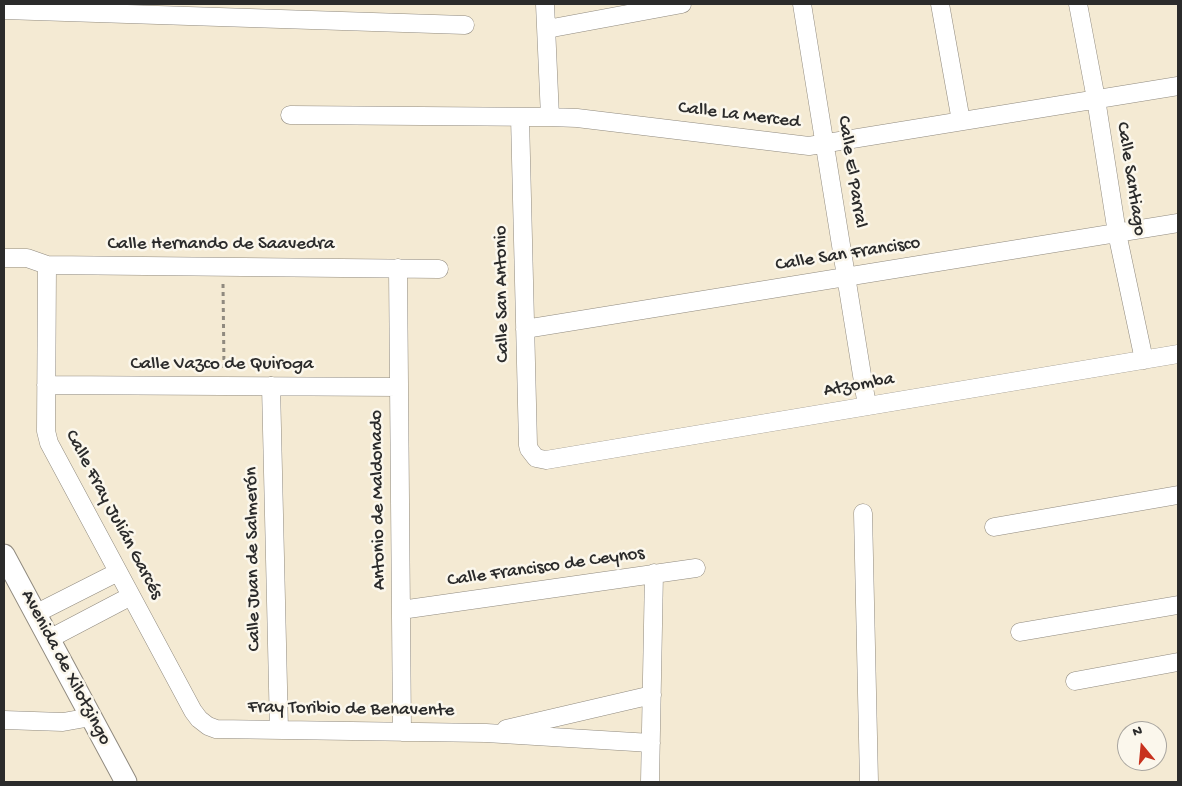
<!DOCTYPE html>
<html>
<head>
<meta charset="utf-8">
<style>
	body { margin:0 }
	#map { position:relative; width:1182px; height:786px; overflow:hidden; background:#f4ead3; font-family:"Gochi Hand",sans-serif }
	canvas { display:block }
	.frame { position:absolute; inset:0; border:5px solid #2b2b2b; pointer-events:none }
	.north { position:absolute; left:1117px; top:721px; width:50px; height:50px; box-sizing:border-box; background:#fbf7ec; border:1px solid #a8a59f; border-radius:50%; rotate:343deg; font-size:14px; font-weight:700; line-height:20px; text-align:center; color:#2b2b2b }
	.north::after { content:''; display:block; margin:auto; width:18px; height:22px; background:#c8321e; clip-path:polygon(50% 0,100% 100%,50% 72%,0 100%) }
</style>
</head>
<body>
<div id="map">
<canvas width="1182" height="786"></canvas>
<div class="frame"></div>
<div class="north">N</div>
</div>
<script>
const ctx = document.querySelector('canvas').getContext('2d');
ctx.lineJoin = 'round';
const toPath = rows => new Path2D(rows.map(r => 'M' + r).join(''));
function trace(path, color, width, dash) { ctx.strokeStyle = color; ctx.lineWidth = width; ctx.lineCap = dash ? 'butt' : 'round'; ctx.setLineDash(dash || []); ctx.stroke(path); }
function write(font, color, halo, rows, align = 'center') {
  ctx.font = font + ' "Gochi Hand",sans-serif'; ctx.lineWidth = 5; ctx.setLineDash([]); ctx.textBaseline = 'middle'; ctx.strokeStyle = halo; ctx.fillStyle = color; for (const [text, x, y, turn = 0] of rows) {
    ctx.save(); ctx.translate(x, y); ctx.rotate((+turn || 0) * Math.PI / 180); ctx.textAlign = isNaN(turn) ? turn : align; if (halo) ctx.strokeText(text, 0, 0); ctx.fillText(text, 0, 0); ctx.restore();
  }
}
const path = toPath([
	[223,284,224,368]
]);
const minor = toPath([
	[545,4,550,117],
	[802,4,867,406],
	[940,4,961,121],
	[1078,4,1096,99,1117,233,1144,360],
	[4,10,465,25],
	[547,29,682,4],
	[290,115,550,117,577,118,809,146,1178,86],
	[520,117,528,445,529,449,536,458,546,460,1178,354],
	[4,258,27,258,47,265,439,269],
	[47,265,46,431,49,443,193,711,199,719,208,726,216,729,486,733,651,743],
	[398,268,402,732],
	[525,329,1178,223],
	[46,385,399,387],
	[271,386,279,730],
	[863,513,869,782],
	[994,527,1178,495],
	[401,610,696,568],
	[35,614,118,572],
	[1020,632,1178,605],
	[49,639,131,596],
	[1075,681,1178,662],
	[4,720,63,722,91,717],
	[506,729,652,695],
	[650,782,654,573]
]);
const tertiary = toPath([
	[4,555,126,782]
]);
const streetNames = [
	["Calle La Merced",739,116,7],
	["Calle El Parral",851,172,81],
	["Calle Santiago",1130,179,81],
	["Calle Hernando de Saavedra",221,245],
	["Calle San Francisco",848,255,-9],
	["Calle San Antonio",503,294,-91],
	["Calle Vazco de Quiroga",222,365],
	["Atzomba",859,386,-10],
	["Antonio de Maldonado",379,500,-91],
	["Calle Fray Julián Garcés",113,515,62],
	["Calle Juan de Salmerón",254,559,-91],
	["Calle Francisco de Ceynos",546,568,-8],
	["Avenida de Xilotzingo",65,668,62],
	["Fray Toribio de Benavente",351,710,1]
];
trace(minor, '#908a7f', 19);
trace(tertiary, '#908a7f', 23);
trace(path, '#908a7f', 3, [4, 4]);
trace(minor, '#fff', 18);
trace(tertiary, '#fff', 21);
write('19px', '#2b2b2b', '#fbf7ec', streetNames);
</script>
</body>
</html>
